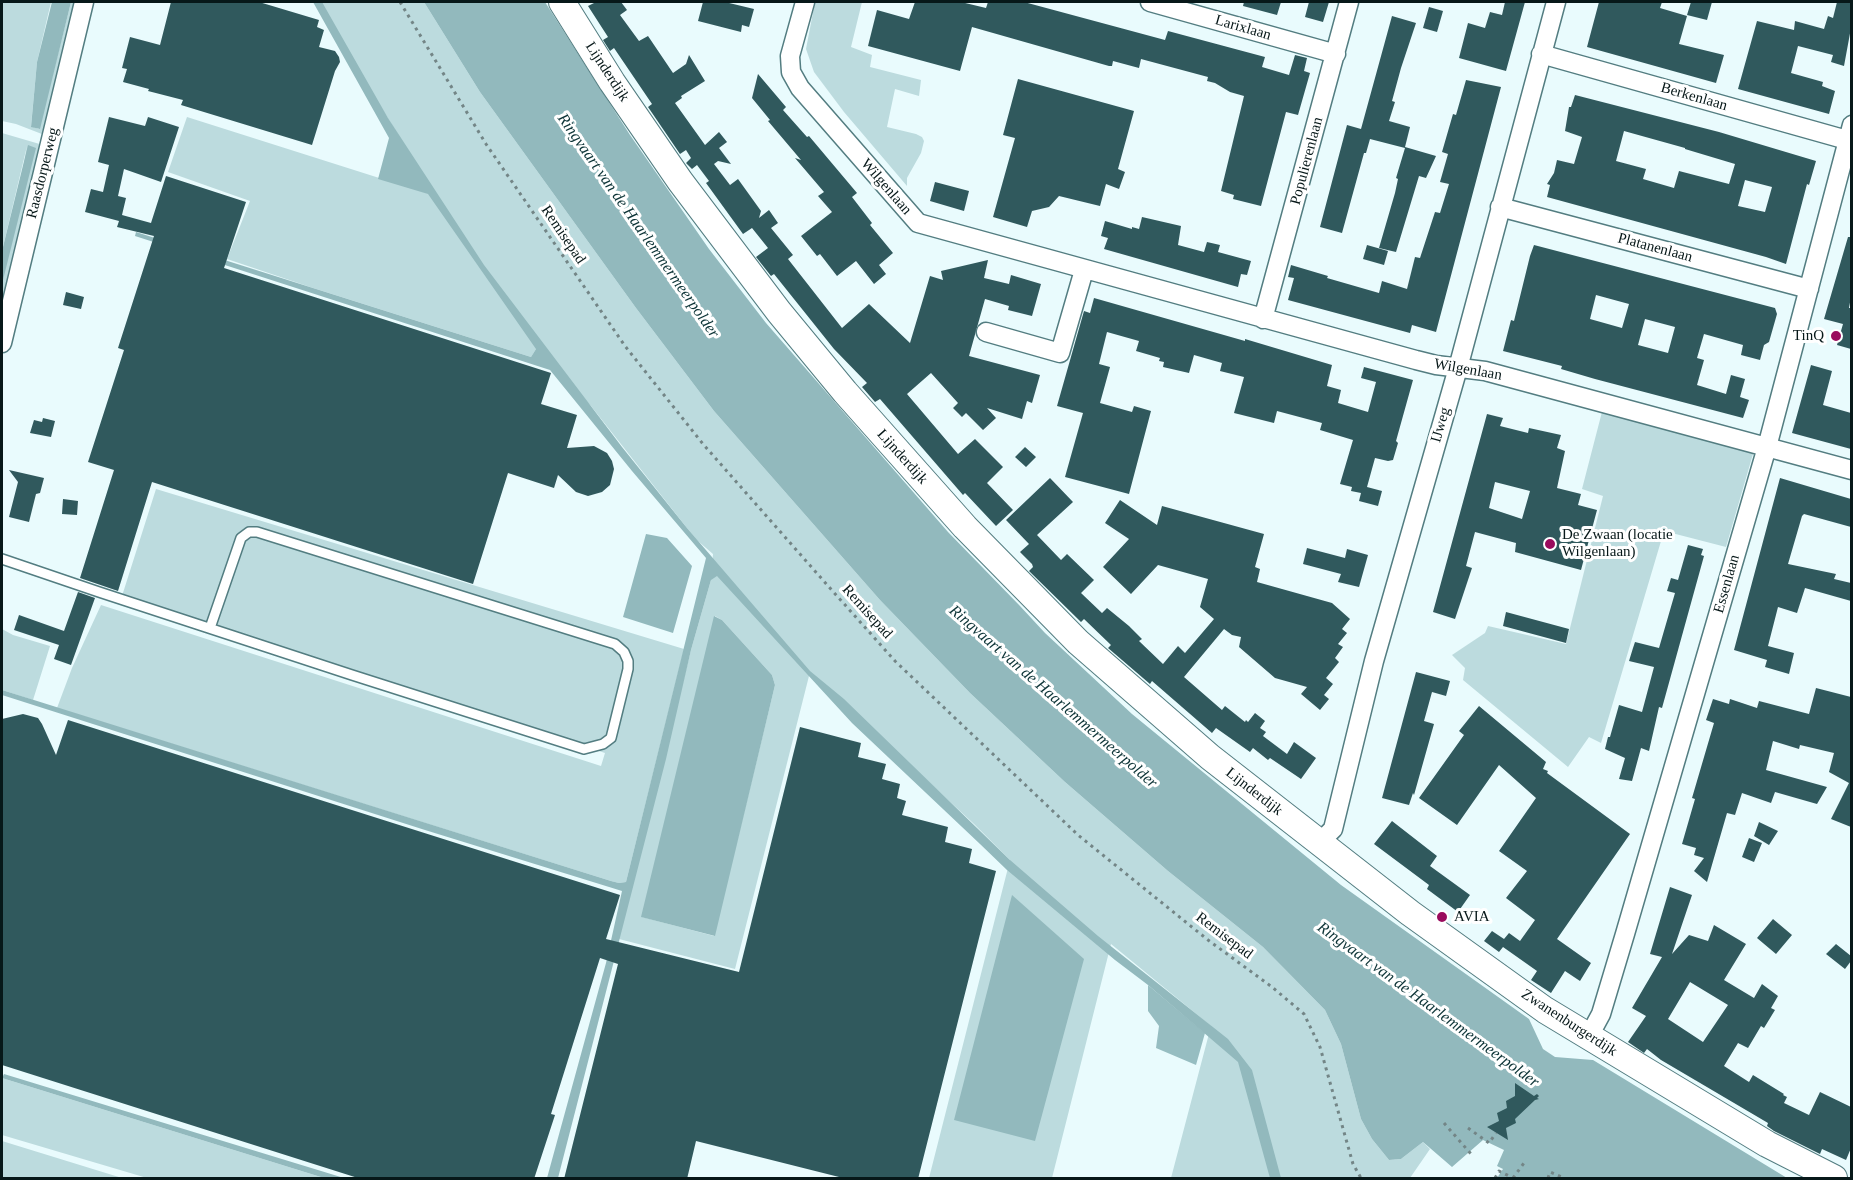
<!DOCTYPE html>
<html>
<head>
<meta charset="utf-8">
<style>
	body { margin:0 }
	#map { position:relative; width:1853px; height:1180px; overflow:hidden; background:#e9fbfd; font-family:"Times New Roman",serif }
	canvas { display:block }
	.frame { position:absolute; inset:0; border:3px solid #071819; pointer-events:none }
</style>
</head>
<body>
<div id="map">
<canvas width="1853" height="1180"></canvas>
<div class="frame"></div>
</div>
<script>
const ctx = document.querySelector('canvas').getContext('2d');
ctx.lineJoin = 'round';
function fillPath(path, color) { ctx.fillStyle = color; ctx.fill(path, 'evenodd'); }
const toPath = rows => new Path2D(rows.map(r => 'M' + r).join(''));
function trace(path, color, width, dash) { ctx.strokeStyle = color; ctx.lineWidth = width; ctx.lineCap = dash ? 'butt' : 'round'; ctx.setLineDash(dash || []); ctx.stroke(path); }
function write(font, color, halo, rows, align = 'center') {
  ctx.font = font + ' "Times New Roman",serif'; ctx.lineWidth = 6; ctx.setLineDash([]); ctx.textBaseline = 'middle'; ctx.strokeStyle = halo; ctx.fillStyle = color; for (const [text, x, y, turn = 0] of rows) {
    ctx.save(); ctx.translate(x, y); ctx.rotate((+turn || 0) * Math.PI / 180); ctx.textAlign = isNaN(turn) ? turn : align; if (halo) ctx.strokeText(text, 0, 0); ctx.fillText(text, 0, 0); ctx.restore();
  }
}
const green = toPath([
	[2,2,51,2,37,62,31,126,39,129,71,2,82,2,47,136,16,124,2,121],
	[316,2,424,2,480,92,636,308,714,411,880,600,970,693,1065,782,1168,871,1263,947,1325,1010,1341,1044,1361,1119,1372,1139,1389,1160,1401,1159,1423,1142,1430,1149,1410,1178,1171,1178,1211,1026,1111,944,1052,1178,929,1178,1010,860,974,824,810,672,735,969,619,939,691,650,711,580,713,554,698,541,687,528,591,406,536,349,531,357,310,287,227,259,250,201,168,172,187,117,436,196],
	[715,616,722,620,772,675,775,685,714,936,642,917],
	[815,2,862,2,851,47,872,55,870,67,921,80,919,96,895,89,887,127,916,134,922,137,924,141,921,153,907,178,907,186,844,112,814,72,806,49],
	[2,133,43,145,2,318,2,284,27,146,2,251],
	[1603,408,1755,447,1726,547,1664,531,1601,743,1589,737,1568,767,1463,680,1465,668,1452,655,1485,633,1488,626,1566,644,1603,496,1582,489],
	[156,489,684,649,626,882,619,883,611,881,57,708,72,668,101,605,601,766,605,753,122,596],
	[2,629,13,635,50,646,33,700,2,690],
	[2,1078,324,1178,147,1178,2,1135],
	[2,1141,122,1178,2,1178]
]);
const forest = toPath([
	[1148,985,1205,1033,1196,1065,1156,1048,1159,1026,1148,1011]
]);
const water = toPath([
	[52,2,71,2,40,129,31,127,37,62],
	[313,2,322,2,388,118,484,265,622,447,687,528,810,671,844,699,1010,860,1098,936,1228,1039,1252,1070,1281,1178,1270,1178,1268,1171,1238,1062,1148,985,1115,960,1007,870,980,844,852,723,717,576,711,580,691,650,666,759,558,1178,547,1178,606,963,622,891,425,830,2,695,2,690,611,881,619,883,626,882,706,558,632,471,550,370,135,236,136,232,531,357,536,349,428,194,378,179,389,138],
	[424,2,545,2,630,135,709,249,766,323,948,532,1020,606,1045,633,1132,714,1341,885,1529,1019,1543,1049,1555,1057,1593,1060,1787,1178,1497,1178,1503,1169,1497,1166,1504,1150,1483,1140,1452,1167,1423,1142,1401,1159,1389,1160,1372,1139,1361,1119,1341,1044,1325,1010,1263,947,1168,871,1065,782,970,693,880,600,714,411,636,308,480,92],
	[28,145,36,148,2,284,2,251],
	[646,534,667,538,692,566,673,633,623,617],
	[714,616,722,620,772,675,775,685,715,936,641,917],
	[1012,895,1084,959,1035,1141,954,1120],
	[4,1074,344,1178,324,1178,2,1078]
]);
const building = toPath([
	[171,2,259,2,319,20,317,27,324,30,319,47,335,51,339,57,340,62,335,71,312,145,181,105,183,100,148,91,149,89,123,82,127,69,122,68,130,37,160,45],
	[596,2,621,2,627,10,620,15,639,41,648,36,673,73,686,64,689,55,705,81,681,96,682,98,675,103,705,145,719,132,727,142,719,148,731,164,718,161,714,164,730,185,738,179,761,211,759,218,769,210,778,223,771,228,793,255,788,259,842,328,869,304,910,343,930,276,943,280,941,271,988,260,984,278,1009,284,1011,275,1041,284,1032,316,1008,310,1009,306,985,299,969,356,1040,375,1032,403,1027,401,1022,419,987,408,996,418,983,430,966,413,962,417,953,408,958,403,931,373,907,394,958,454,975,439,1003,467,987,483,1013,510,996,526,965,493,963,495,880,399,875,402,862,387,867,383,834,349,774,274,771,276,756,257,768,248,752,228,743,234,706,183,709,181,697,165,692,169,686,163,691,158,686,150,680,154,648,107,652,104,614,48,610,51,603,40,608,37,588,6],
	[703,2,725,2,754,9,749,27,742,25,741,32,698,21],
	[915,2,961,2,986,8,988,2,1024,2,1165,40,1168,31,1265,57,1262,67,1289,75,1295,55,1307,58,1304,71,1310,73,1298,115,1286,112,1261,206,1233,199,1234,195,1221,191,1244,96,1230,92,1215,83,1207,81,1208,77,1141,59,1139,68,1113,61,1112,66,1109,66,972,27,960,71,868,46,877,10,909,19],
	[1244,2,1281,2,1277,15,1243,6],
	[1309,2,1329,2,1323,22,1305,17],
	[1505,2,1525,2,1506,71,1459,58,1468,23,1485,28,1490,12,1502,15],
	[1599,2,1662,2,1660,8,1687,16,1679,44,1724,55,1716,83,1587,47],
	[1691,2,1712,2,1707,20,1687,15],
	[1837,2,1851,2,1851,28,1844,66,1831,62,1833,55,1798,46,1791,73,1823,82,1822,86,1835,91,1829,114,1738,89,1757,21,1794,30,1795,21,1824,29,1828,16,1833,18],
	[1429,7,1443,11,1437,32,1423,28],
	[1392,16,1416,23,1401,68,1392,101,1395,102,1389,121,1410,127,1405,147,1436,156,1426,178,1419,176,1396,252,1379,248,1395,193,1398,179,1396,178,1405,148,1370,139,1366,153,1364,153,1342,233,1320,227,1347,125,1361,129],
	[758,74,786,107,783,110,807,137,809,136,857,193,852,197,872,223,870,225,893,253,879,265,886,274,874,284,856,261,837,276,820,254,817,256,801,236,832,212,818,196,824,192,795,158,801,160,768,121,770,120,752,98],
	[1018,79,1134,111,1118,169,1125,172,1119,189,1106,184,1100,206,1059,196,1049,207,1032,211,1027,227,993,217,1015,138,1003,135],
	[1466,80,1501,87,1436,332,1412,325,1410,333,1288,300,1294,278,1288,277,1291,265,1328,276,1327,278,1379,293,1382,281,1407,289,1415,257,1420,258,1435,212,1440,213,1449,184,1440,182,1448,154,1442,152,1453,114,1456,115],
	[1575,95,1719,132,1816,161,1809,185,1807,184,1786,264,1766,257,1547,197,1550,185,1547,184,1554,173,1557,160,1574,164,1582,137,1565,131,1569,107,1571,107],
	[1624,131,1685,148,1685,149,1735,164,1729,184,1679,171,1674,188,1643,179,1646,169,1616,161],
	[1745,180,1772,187,1765,212,1738,206],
	[109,117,145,126,148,117,179,127,161,182,124,169,118,196,126,198,122,215,151,223,166,176,246,202,224,268,551,373,541,404,577,415,567,448,594,446,607,453,612,461,614,469,610,485,602,492,588,496,576,492,558,475,554,488,508,473,473,584,152,482,118,591,80,578,114,470,88,462,124,350,118,348,154,236,117,227,119,221,85,212,91,189,103,192,109,165,98,162],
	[935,182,969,191,964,211,930,201],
	[1142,217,1181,226,1178,245,1204,252,1207,242,1220,245,1218,252,1251,261,1247,275,1241,274,1238,287,1104,249,1108,238,1101,236,1105,221,1132,229,1132,227,1139,229],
	[1848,237,1851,237,1851,297,1849,308,1851,308,1851,349,1837,345,1843,324,1824,319],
	[1367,245,1388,251,1384,265,1363,259],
	[1534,245,1775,308,1777,314,1769,342,1764,345,1760,360,1741,355,1743,345,1704,334,1697,358,1704,360,1697,385,1726,394,1731,375,1745,379,1740,397,1749,400,1743,418,1595,379,1561,369,1562,366,1503,351,1511,320,1514,321,1530,256],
	[1596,295,1629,304,1622,328,1590,319],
	[1645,319,1675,327,1668,353,1638,345],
	[66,292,84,297,81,309,63,305],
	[1094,298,1245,341,1245,339,1332,365,1327,386,1341,390,1338,403,1368,412,1376,382,1361,378,1364,367,1413,380,1396,441,1398,443,1393,460,1388,461,1375,458,1367,487,1382,491,1378,506,1359,501,1361,493,1351,491,1352,487,1340,484,1353,440,1320,430,1322,423,1277,411,1274,423,1234,413,1244,377,1220,371,1222,363,1194,355,1189,373,1163,367,1164,362,1159,361,1160,358,1136,351,1139,341,1107,332,1099,364,1110,367,1100,403,1132,412,1134,406,1151,411,1129,494,1065,477,1083,413,1057,406,1084,311,1090,313],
	[1811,365,1832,371,1823,405,1851,413,1851,449,1792,433],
	[1487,414,1503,418,1500,426,1528,433,1529,428,1561,435,1557,448,1565,451,1557,488,1581,494,1578,505,1597,510,1581,570,1515,552,1516,543,1475,532,1466,566,1472,568,1455,619,1433,612],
	[1495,482,1530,491,1522,519,1489,508],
	[43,418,55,421,51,437,30,433,34,420,42,422],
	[1025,447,1036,457,1026,467,1015,457],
	[9,470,44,478,40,493,36,494,29,522,9,517,18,482],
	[1050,478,1073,502,1037,535,1061,560,1067,554,1094,580,1081,593,1102,613,1107,608,1129,626,1142,639,1139,641,1163,664,1178,646,1185,653,1214,619,1200,607,1208,579,1158,565,1131,594,1103,567,1129,539,1105,523,1120,500,1157,525,1162,506,1264,534,1255,567,1260,569,1257,582,1332,603,1350,619,1342,629,1347,633,1338,644,1343,647,1335,658,1339,662,1326,678,1333,684,1324,695,1329,699,1320,710,1301,694,1307,687,1275,678,1239,647,1241,637,1232,635,1224,629,1184,677,1222,710,1225,706,1245,722,1246,720,1248,722,1255,713,1265,721,1260,728,1266,732,1263,736,1287,754,1294,742,1316,758,1301,779,1270,758,1268,760,1253,748,1250,752,1216,728,1212,733,1152,681,1150,684,1108,648,1111,645,1084,619,1081,622,1029,571,1033,567,1032,564,1020,552,1029,544,1006,520],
	[1780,478,1851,499,1851,527,1804,514,1802,516,1788,564,1836,574,1834,579,1851,583,1851,601,1805,588,1797,613,1778,607,1768,646,1794,653,1789,674,1765,667,1767,660,1734,650],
	[63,499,78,501,77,515,62,514],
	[1688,545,1703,549,1701,555,1704,556,1662,708,1659,707,1649,751,1641,748,1632,781,1619,779,1625,758,1605,749,1608,737,1610,737,1619,705,1642,712,1654,667,1629,661,1633,648,1635,642,1659,648,1675,593,1667,591,1671,578,1678,580],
	[1307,548,1345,558,1347,549,1368,555,1359,587,1338,582,1341,574,1303,564],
	[78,592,95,598,71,665,54,659,59,645,14,630,19,615,64,631],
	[1506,612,1569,629,1566,643,1503,626],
	[1416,672,1450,681,1446,696,1432,692,1424,721,1434,724,1414,795,1413,793,1409,805,1382,798],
	[1816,688,1851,697,1851,827,1831,819,1849,783,1829,772,1834,753,1800,745,1799,749,1773,741,1766,770,1827,787,1817,804,1775,792,1771,803,1742,793,1735,815,1727,813,1707,882,1694,871,1704,858,1694,855,1696,848,1682,844,1695,799,1692,798,1714,723,1706,720,1713,699,1729,704,1730,699,1757,708,1759,701,1809,714],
	[1479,706,1546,762,1543,769,1548,771,1547,773,1630,834,1557,939,1591,963,1580,981,1565,971,1551,993,1531,980,1537,971,1503,947,1499,952,1484,941,1492,931,1504,939,1509,933,1520,941,1535,920,1506,898,1527,871,1499,851,1536,798,1499,765,1457,825,1419,798,1464,735,1459,731],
	[23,714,38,718,42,724,56,755,68,720,620,895,606,939,739,972,800,727,861,743,858,757,886,764,882,779,900,784,897,798,906,801,902,815,948,827,945,842,972,849,969,863,996,871,918,1179,847,1179,696,1141,687,1179,564,1179,618,964,600,958,551,1114,555,1115,534,1179,361,1179,2,1065,2,719],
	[1392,821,1437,856,1430,866,1470,895,1458,912,1427,889,1429,885,1374,844],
	[1759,822,1778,831,1769,845,1754,836],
	[1749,838,1762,843,1754,862,1742,857],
	[1670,887,1692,895,1672,954,1689,935,1708,941,1714,925,1746,944,1724,980,1754,998,1762,984,1778,996,1771,1008,1775,1010,1764,1028,1761,1026,1748,1048,1738,1043,1724,1066,1749,1082,1753,1075,1784,1094,1783,1095,1787,1097,1784,1103,1809,1115,1820,1092,1851,1107,1851,1148,1846,1160,1822,1149,1820,1154,1774,1131,1767,1126,1768,1123,1661,1060,1647,1049,1644,1053,1628,1042,1646,1016,1632,1008,1662,957,1650,954],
	[1690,982,1728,1005,1703,1042,1668,1019],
	[1773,919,1792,935,1776,954,1757,938],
	[1836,944,1851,956,1851,961,1845,969,1826,954],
	[1515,1083,1534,1096,1537,1094,1539,1096,1537,1098,1539,1099,1535,1100,1515,1119,1516,1123,1506,1128,1508,1140,1487,1127,1499,1121,1497,1113,1507,1108,1506,1101,1515,1096]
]);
const path = toPath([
	[400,2,486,144,625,346,703,444,829,587,895,661,1078,835,1208,940,1272,987,1304,1014,1320,1047,1353,1164,1361,1178],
	[1444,1123,1471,1154],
	[1468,1128,1489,1143,1496,1133],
	[1495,1178,1499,1171,1513,1178],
	[1513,1178,1524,1163],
	[1548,1178,1550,1172,1564,1178]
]);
const lane = toPath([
	[2,559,99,592,352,675,584,749,603,744,611,738,628,669,628,661,624,652,615,644,257,532,249,532,241,538,210,628]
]);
const street = toPath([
	[805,2,790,56,791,72,800,88,918,223,1416,360,1436,365,1485,371,1852,470],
	[1150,2,1336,54],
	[1541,54,1847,140],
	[1500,207,1809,289],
	[1263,319,1349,2],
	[986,332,1060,353,1084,270],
	[2,343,84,2],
	[1319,843,1333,829,1374,661,1458,368,1556,2],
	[1588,1038,1601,1014,1625,934,1767,447,1852,125]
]);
const secondary = toPath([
	[562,2,612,82,680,181,779,312,845,392,965,527,1078,642,1210,757,1410,913,1545,1010,1767,1144,1834,1178]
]);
const markers = [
	[1836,336,6,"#9a0b5d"],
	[1550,544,6,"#9a0b5d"],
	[1442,917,6,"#9a0b5d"]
];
const streetNames = [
	["Larixlaan",1243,28,16],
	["Lijnderdijk",607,72,57],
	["Berkenlaan",1694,97,16],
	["Populierenlaan",1307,161,-75],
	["Raasdorperweg",43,173,-76],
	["Wilgenlaan",886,187,49],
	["Remisepad",563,235,56],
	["Platanenlaan",1655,248,15],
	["Wilgenlaan",1468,370,10],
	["IJweg",1441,425,-74],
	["Lijnderdijk",902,457,48],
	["Essenlaan",1727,584,-74],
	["Remisepad",867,612,48],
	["Lijnderdijk",1254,792,38],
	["Remisepad",1224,936,37],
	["Zwanenburgerdijk",1569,1023,33]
];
const poiNames = [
	["TinQ",1824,336,"right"],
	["De Zwaan (locatie",1562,535],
	["Wilgenlaan)",1562,552],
	["AVIA",1454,917]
];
const waterNames = [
	["Ringvaart van de Haarlemmermeerpolder",638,226,55],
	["Ringvaart van de Haarlemmermeerpolder",1053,697,41],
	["Ringvaart van de Haarlemmermeerpolder",1428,1005,36]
];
fillPath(green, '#bcdbde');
fillPath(forest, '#96bdc1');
fillPath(water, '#92b9bd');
fillPath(building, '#30595d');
trace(lane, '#537d81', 12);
trace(street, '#537d81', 21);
trace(secondary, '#537d81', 28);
trace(path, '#738586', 3, [3, 4.5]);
trace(lane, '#fff', 9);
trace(street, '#fff', 18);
trace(secondary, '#fff', 26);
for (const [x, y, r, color] of markers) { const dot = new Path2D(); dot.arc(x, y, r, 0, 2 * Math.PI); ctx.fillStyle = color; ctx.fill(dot); trace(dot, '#fff', 2); }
write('15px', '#071819', '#fff', streetNames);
write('15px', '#071819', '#fff', poiNames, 'left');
write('italic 16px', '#0d3437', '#fff', waterNames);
</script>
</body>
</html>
